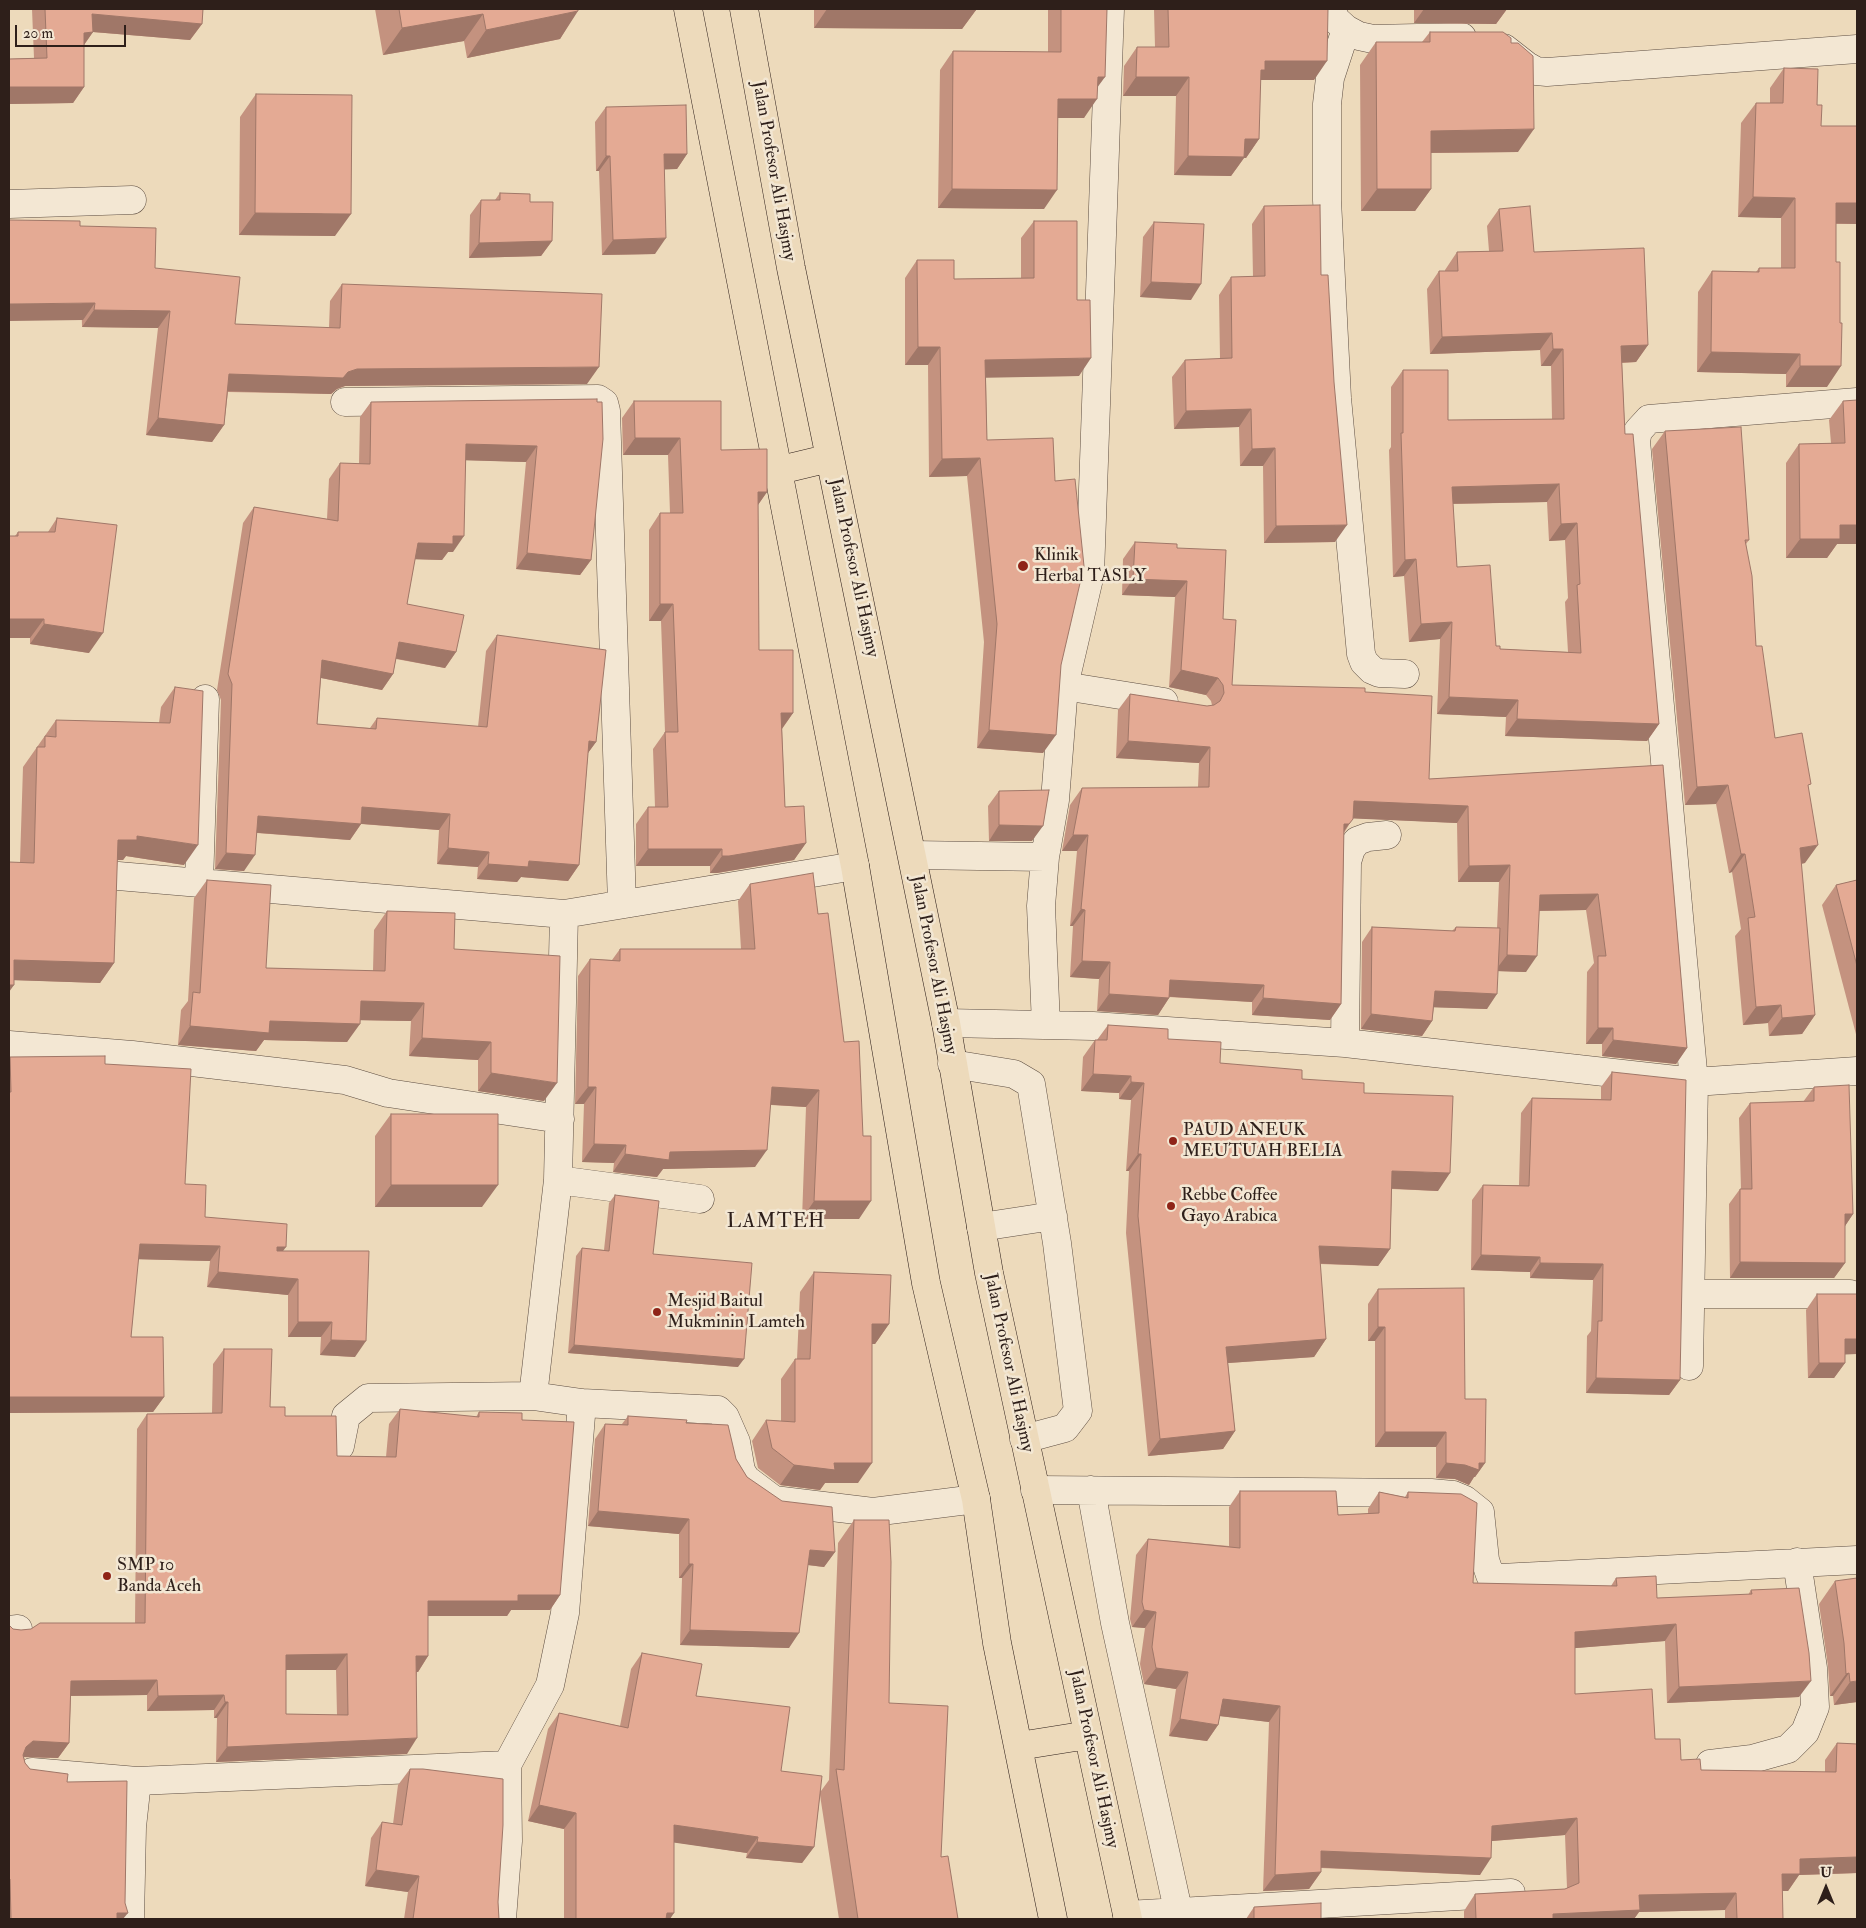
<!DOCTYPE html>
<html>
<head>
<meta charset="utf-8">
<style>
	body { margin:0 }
	#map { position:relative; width:1866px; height:1928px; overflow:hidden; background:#eddabb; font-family:"IM FELL Double Pica",serif }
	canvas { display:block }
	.frame { position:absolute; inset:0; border:10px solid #2e1f1a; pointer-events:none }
	.north { position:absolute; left:1801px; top:1863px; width:50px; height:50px; -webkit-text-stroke:4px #f3e7d3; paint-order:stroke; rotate:0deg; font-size:14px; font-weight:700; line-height:20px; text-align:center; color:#2e1f1a }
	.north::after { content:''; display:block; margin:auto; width:18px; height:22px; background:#2e1f1a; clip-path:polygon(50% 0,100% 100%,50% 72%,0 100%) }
	.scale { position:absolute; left:15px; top:25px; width:111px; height:22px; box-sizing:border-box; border:2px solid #2e1f1a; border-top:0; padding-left:6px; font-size:15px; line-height:18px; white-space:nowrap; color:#2e1f1a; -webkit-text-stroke:4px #f3e7d3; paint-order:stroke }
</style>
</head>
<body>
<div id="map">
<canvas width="1866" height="1928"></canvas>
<div class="frame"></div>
<div class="north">U</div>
<div class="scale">20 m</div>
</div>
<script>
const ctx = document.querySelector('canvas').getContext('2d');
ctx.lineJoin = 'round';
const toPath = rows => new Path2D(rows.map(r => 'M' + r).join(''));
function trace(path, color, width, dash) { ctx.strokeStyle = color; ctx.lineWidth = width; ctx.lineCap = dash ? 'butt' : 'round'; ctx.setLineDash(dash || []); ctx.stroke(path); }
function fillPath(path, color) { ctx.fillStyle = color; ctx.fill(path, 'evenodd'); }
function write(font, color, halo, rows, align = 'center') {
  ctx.font = font + ' "IM FELL Double Pica",serif'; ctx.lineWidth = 5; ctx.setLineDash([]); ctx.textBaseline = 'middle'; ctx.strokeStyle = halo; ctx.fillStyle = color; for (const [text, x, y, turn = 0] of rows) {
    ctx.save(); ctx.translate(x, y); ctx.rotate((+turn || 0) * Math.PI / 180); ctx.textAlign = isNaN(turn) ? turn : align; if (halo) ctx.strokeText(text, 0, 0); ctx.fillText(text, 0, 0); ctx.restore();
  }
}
const minor = toPath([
	[1331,9,1336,20,1346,29,1359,36,1373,39,1462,37],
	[1346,29,1330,78,1327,104,1327,200,1337,398,1361,654,1364,662,1372,670,1379,673,1405,674],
	[1504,48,1527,66,1536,71,1547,72,1857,49],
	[9,204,132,200],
	[345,402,598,399,604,403,606,411,622,904],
	[1064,686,1164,702],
	[913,855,1045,857,1055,800,1064,686,1090,574,1110,9],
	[1045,857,1041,906,1046,1025],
	[118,876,564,914,855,866],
	[199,883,205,699],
	[564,914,558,1180,700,1199],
	[946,1023,1093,1026,1345,1043,1694,1082,1857,1071],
	[1345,1043,1347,862,1351,849,1357,841,1368,837,1387,835],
	[9,1045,132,1055,345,1080,388,1093,560,1119],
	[952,1064,1014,1074,1031,1084,1057,1243,1078,1411,1065,1428,1024,1439],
	[981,1227,1053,1216],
	[1692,1294,1850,1294],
	[1689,1366,1694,1082,1636,441,1638,431,1649,419,1857,402],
	[533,1396,558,1180],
	[340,1446,346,1416,368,1398,533,1396,582,1403,718,1410,725,1417,736,1442,741,1471,746,1479,774,1500,873,1512,976,1499],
	[1035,1490,1431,1493,1453,1495,1465,1500,1480,1512,1485,1560,1490,1575,1500,1578,1857,1560],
	[1091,1490,1115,1623,1180,1919],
	[9,1630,18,1629],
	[1710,1764,1752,1759,1788,1749,1805,1732,1815,1707,1813,1668,1797,1562],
	[32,1772,137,1781,507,1765],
	[1127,1915,1511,1893],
	[130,1919,132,1827,137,1781],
	[502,1919,508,1841,507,1765,550,1685,565,1613,582,1403]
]);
const major = toPath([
	[688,9,855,866,926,1283,976,1499,997,1643,1053,1919],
	[744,9,791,268,946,1023,989,1273,1128,1919],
	[776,471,830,458],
	[1019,1746,1088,1735]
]);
const wall = toPath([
	[32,9,203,9,202,24,190,40,93,32,84,45,84,87,73,103,9,104,9,59,34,58],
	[375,9,578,9,560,39,467,58,464,41,383,55],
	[814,9,976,9,976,10,962,29,814,28],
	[1048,9,1107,9,1097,87,1084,118,1058,118,1044,209,938,208,940,70,953,51,1048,52],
	[1154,9,1328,9,1314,80,1260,80,1259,139,1246,158,1244,158,1231,176,1174,175,1176,96,1123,96,1124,66,1137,47,1155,47],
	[1414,9,1507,9,1496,24,1414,23],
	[1430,32,1518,152,1431,153,1431,189,1415,211,1361,211,1360,65,1376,42,1422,42],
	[1784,68,1817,105,1821,126,1857,126,1857,224,1836,224,1827,387,1786,387,1786,374,1697,372,1698,292,1712,271,1756,272,1759,268,1781,268,1781,218,1738,217,1741,123,1756,103,1770,103,1770,88],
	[256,94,335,236,239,235,240,117],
	[606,107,687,154,677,169,664,169,655,254,602,255,599,171,596,171,595,122],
	[500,193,552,241,541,256,469,258,470,215,481,200,495,200],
	[1264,206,1321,275,1335,542,1264,543,1263,466,1240,466,1239,427,1174,429,1172,377,1185,360,1220,359,1219,295,1231,277,1253,277,1252,224],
	[1499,209,1534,252,1648,345,1636,362,1622,363,1625,434,1659,724,1647,741,1505,736,1506,717,1437,714,1440,639,1409,642,1404,576,1393,577,1389,450,1391,447,1391,387,1403,370,1448,420,1552,419,1551,366,1541,366,1540,350,1430,354,1427,289,1439,271,1445,271,1445,270,1457,252,1489,251,1487,226],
	[1547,502,1549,541,1565,540,1568,598,1565,602,1568,652,1500,649,1496,646,1457,567,1453,504],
	[1034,221,1077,300,1079,376,986,377,987,440,1061,665,1043,753,977,748,984,642,967,476,929,477,928,365,905,365,905,278,917,260,954,279,1021,278,1021,238],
	[1154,222,1191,300,1140,297,1143,237],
	[80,226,155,268,235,324,329,328,330,301,342,284,587,384,345,386,337,389,331,394,228,392,224,425,212,442,146,435,158,328,82,327],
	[597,399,591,560,580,575,516,569,526,462,466,460,453,552,448,552,442,560,415,559,407,604,456,652,445,668,396,659,393,674,382,690,321,678,317,724,370,728,377,718,478,727,486,651,497,635,596,742,588,753,579,865,568,881,521,877,517,882,477,879,478,867,437,864,439,830,361,824,350,840,257,833,244,871,215,869,221,700,217,690,243,523,254,507,327,519,329,479,340,463,359,464,360,417,371,402],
	[634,401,721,450,767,492,758,505,759,650,793,713,782,729,785,807,806,843,794,860,717,873,710,873,710,866,636,866,636,824,648,807,655,807,653,749,665,732,661,621,649,621,649,530,660,513,670,513,668,455,623,455,622,418],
	[1843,401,1857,544,1837,544,1827,558,1786,558,1786,463,1799,444,1831,443,1829,420],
	[1665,431,1749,540,1746,544,1756,646,1775,738,1808,789,1805,863,1801,864,1815,1015,1802,1034,1769,1036,1768,1023,1743,1025,1735,936,1741,929,1732,872,1729,873,1716,804,1685,805,1652,449],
	[57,518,89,653,30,644,30,638,9,638,15,536,18,532,48,532],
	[1135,542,1177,548,1223,619,1232,685,1365,692,1429,779,1663,765,1687,1048,1676,1064,1602,1056,1602,1044,1586,1044,1587,972,1594,963,1586,910,1539,911,1526,972,1498,971,1487,1009,1434,1007,1432,1021,1422,1036,1361,1029,1362,942,1372,927,1452,931,1456,927,1497,928,1499,882,1458,882,1457,823,1353,818,1344,833,1341,1004,1330,1020,1252,1015,1252,1002,1169,997,1169,998,1158,1015,1097,1011,1099,979,1070,977,1073,926,1070,926,1077,851,1062,851,1070,805,1082,788,1198,787,1199,763,1116,758,1118,710,1130,694,1207,706,1212,705,1211,701,1206,695,1169,687,1175,597,1122,595,1123,559],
	[175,687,184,865,126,856,123,860,117,860,114,963,100,983,14,980,20,862,23,767,56,720,159,723,161,707],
	[999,791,1032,841,989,841,988,806],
	[207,880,266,968,373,971,374,930,387,911,454,949,544,1101,478,1091,478,1060,409,1056,411,1021,360,1020,347,1042,264,1040,256,1051,178,1045,181,1010,188,1001,194,898],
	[1857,880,1857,1038,1822,905,1836,885],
	[750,884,818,914,859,1219,802,1219,806,1107,771,1105,755,1167,663,1169,657,1177,613,1172,614,1163,582,1162,584,1104,575,1104,578,976,590,959,612,960,620,949,741,949,738,901],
	[1108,1025,1168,1039,1220,1063,1302,1079,1364,1093,1438,1191,1392,1189,1390,1249,1378,1266,1320,1264,1326,1339,1314,1357,1228,1363,1235,1431,1223,1449,1148,1456,1126,1233,1129,1171,1126,1171,1131,1100,1119,1099,1119,1093,1081,1091,1083,1057,1095,1040,1097,1040],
	[10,1057,105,1064,185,1184,205,1217,283,1251,355,1357,320,1355,321,1337,288,1337,288,1295,207,1287,210,1261,138,1259,131,1337,164,1397,153,1412,9,1413,9,1059],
	[1612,1072,1680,1380,1669,1395,1586,1393,1587,1336,1591,1331,1593,1280,1530,1278,1530,1272,1471,1270,1472,1200,1483,1185,1519,1185,1521,1113,1532,1098,1601,1099,1601,1087],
	[1814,1087,1853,1214,1845,1226,1845,1263,1834,1278,1730,1278,1729,1204,1740,1189,1741,1189,1739,1118,1750,1103,1803,1102],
	[391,1114,482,1207,375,1207,375,1136],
	[615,1195,653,1254,738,1367,568,1353,576,1256,582,1248,604,1250,609,1203],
	[814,1272,889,1324,875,1344,872,1344,858,1483,825,1483,820,1490,780,1485,758,1468,752,1441,766,1420,781,1421,781,1379,795,1359,797,1359,800,1292],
	[1378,1289,1465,1399,1485,1463,1475,1477,1474,1477,1469,1485,1455,1479,1436,1478,1436,1447,1375,1447,1375,1341,1368,1341,1368,1304],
	[1817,1294,1857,1354,1845,1354,1845,1363,1834,1378,1808,1378,1806,1310],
	[224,1349,270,1407,285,1416,337,1456,386,1457,389,1424,400,1409,476,1417,479,1412,522,1420,560,1595,550,1610,511,1610,507,1616,428,1616,428,1656,418,1672,417,1672,407,1754,216,1762,217,1718,214,1718,214,1710,147,1711,147,1695,71,1696,69,1743,58,1758,24,1757,25,1763,30,1769,67,1782,123,1919,9,1919,9,1625,13,1629,21,1630,135,1623,137,1429,147,1414,212,1413,213,1364],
	[286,1670,336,1670,337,1715,286,1714],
	[628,1416,686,1423,736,1459,747,1477,835,1552,824,1567,808,1565,789,1648,680,1645,682,1578,679,1578,679,1534,588,1526,595,1439,605,1424,622,1424],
	[1240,1491,1338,1515,1368,1514,1368,1509,1379,1492,1405,1497,1408,1492,1473,1583,1611,1586,1616,1578,1657,1598,1748,1595,1751,1590,1799,1697,1667,1703,1665,1641,1575,1648,1575,1694,1655,1739,1681,1760,1701,1770,1825,1772,1825,1760,1837,1743,1857,1744,1857,1873,1799,1875,1788,1891,1782,1891,1783,1919,1725,1919,1725,1910,1639,1912,1634,1919,1464,1919,1464,1911,1475,1894,1565,1889,1567,1888,1565,1835,1491,1841,1480,1875,1321,1868,1321,1872,1309,1889,1263,1891,1269,1722,1220,1716,1218,1725,1207,1741,1169,1736,1176,1689,1144,1684,1140,1664,1145,1628,1132,1627,1130,1619,1136,1555,1148,1539,1229,1546,1229,1507],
	[854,1520,889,1703,941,1857,958,1919,839,1919,820,1795,814,1847,802,1863,746,1858,747,1853,674,1842,670,1919,404,1919,408,1892,365,1886,371,1838,382,1822,393,1824,398,1785,410,1769,498,1902,499,1919,564,1919,564,1829,528,1821,548,1729,559,1713,620,1726,631,1669,642,1653,696,1696,781,1771,821,1791,829,1780,838,1543],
	[1835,1581,1857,1702,1834,1705,1833,1696,1830,1696,1828,1666,1819,1604],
	[1254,1907,1321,1919,1246,1919]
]);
const shadedWall = toPath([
	[827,9,976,10,962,29,814,28],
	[1424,9,1507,9,1496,24,1414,23],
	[578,11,560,39,467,58,486,30],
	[92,14,202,24,190,40,81,31],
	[483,14,464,41,383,55,402,28],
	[93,32,81,49,84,33],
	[1265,61,1327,61,1314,80,1258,80,1252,89],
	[1098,77,1105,77,1091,96],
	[1136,77,1189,77,1176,96,1123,96],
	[9,87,84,87,73,103,9,104],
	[1058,99,1097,99,1084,118,1045,118],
	[1534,129,1518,152,1415,153,1431,131],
	[1245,139,1259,139,1246,158,1244,158,1231,176,1174,175,1188,156],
	[664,154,687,154,677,169,653,170],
	[606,156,610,156,599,171,596,171],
	[952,189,1057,190,1044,209,938,208],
	[1377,189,1431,189,1415,211,1361,211],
	[1753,197,1795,198,1781,218,1738,217],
	[1836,203,1857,203,1857,224,1822,223],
	[255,213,351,214,335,236,239,235],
	[666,238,655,254,602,255,613,240],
	[552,241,541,256,469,258,479,243],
	[1151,282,1201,284,1191,300,1140,297],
	[95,303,83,320,9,321,9,304],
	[94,310,170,311,158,328,82,327],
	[1552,333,1540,350,1430,354,1442,337],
	[1648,345,1636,362,1610,363,1621,346],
	[918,347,940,347,928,365,905,365],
	[1553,349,1563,349,1551,366,1541,366],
	[1711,352,1800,354,1786,374,1697,372],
	[1091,358,1079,376,973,378,985,360],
	[1800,366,1841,366,1827,387,1786,387],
	[599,367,587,384,345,386,337,389,331,394,218,391,229,374,348,372,357,369],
	[1251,409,1239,427,1174,429,1186,411],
	[158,418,224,425,212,442,146,435],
	[635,438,680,438,668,455,623,455],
	[466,444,537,446,526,462,455,460],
	[1275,448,1263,466,1240,466,1252,449],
	[980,458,967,476,929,477,942,459],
	[1559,484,1547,502,1440,504,1452,487],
	[758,492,767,492,755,509],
	[1577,523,1565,540,1549,541,1561,524],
	[1347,525,1335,542,1264,543,1276,526],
	[1840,525,1857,525,1857,544,1837,544,1827,558,1786,558,1800,539],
	[453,536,464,536,453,552,448,552,442,560,407,559,418,543],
	[527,553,591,560,580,575,516,569],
	[1416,559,1404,576,1393,577,1405,560],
	[1133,579,1187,581,1175,597,1122,595],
	[660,604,673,604,661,621,649,621],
	[9,619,44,619,30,638,9,638],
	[1452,622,1440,639,1409,642,1421,624],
	[44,624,103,633,89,653,30,644],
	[399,642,456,652,445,668,388,657],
	[322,660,393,674,382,690,311,676],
	[1181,670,1218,678,1206,695,1169,687],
	[1449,697,1518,700,1506,717,1437,714],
	[781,713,793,713,781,730],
	[1517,719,1659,724,1647,741,1505,736],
	[989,730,1056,735,1043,753,977,748],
	[589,741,596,742,585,757],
	[1128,741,1210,747,1199,763,1116,758],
	[1728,785,1716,804,1685,805,1697,787],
	[1354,801,1468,806,1457,823,1343,818],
	[362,807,450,814,439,830,351,823],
	[258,816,361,824,350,840,247,832],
	[1344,824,1349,824,1338,840],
	[999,825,1043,826,1032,841,989,841],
	[1073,835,1088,835,1077,851,1062,851],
	[137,836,198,845,184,865,126,856,123,860,104,860,118,840],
	[806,843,794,860,717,873,710,873,722,856],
	[1818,845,1805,863,1787,866,1800,848],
	[448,848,489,852,478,867,437,864],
	[648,849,722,849,710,866,636,866],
	[226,853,255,855,244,871,215,869],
	[1741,854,1745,854,1732,872,1729,873],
	[529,861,579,865,568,881,521,877,517,882,477,879,488,864],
	[1510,865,1499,882,1458,882,1469,866],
	[1598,894,1586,910,1528,911,1540,895],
	[1081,909,1085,910,1073,926,1070,926],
	[1507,955,1537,956,1526,972,1495,971],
	[14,960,114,963,100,983,9,980],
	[1082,961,1110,962,1099,979,1070,977],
	[1170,980,1264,985,1252,1002,1159,996],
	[9,985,14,985,9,992],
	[1435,991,1497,994,1487,1009,1424,1007],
	[1109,994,1169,998,1158,1015,1097,1011],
	[1263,998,1341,1004,1330,1020,1252,1015],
	[361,1001,424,1003,411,1021,348,1020],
	[1781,1005,1768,1023,1743,1025,1756,1007],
	[1371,1014,1432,1021,1422,1036,1361,1029],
	[1815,1015,1802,1034,1769,1036,1782,1018],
	[270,1021,360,1024,347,1042,264,1040,256,1051,178,1045,190,1026],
	[1598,1028,1613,1028,1602,1044,1586,1044],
	[422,1038,491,1042,478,1060,409,1056],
	[1613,1040,1687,1048,1676,1064,1602,1056],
	[491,1073,557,1083,544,1101,478,1091],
	[1093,1074,1131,1076,1119,1093,1081,1091],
	[1131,1082,1144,1083,1131,1100,1119,1099],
	[588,1087,596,1087,584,1104,575,1104],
	[772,1087,819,1090,806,1107,760,1104],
	[594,1144,626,1145,614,1163,582,1162],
	[767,1150,755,1167,663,1169,657,1177,613,1172,625,1154,670,1152],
	[1138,1154,1141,1154,1129,1171,1126,1171],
	[1392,1171,1450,1173,1438,1191,1380,1188],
	[391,1185,498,1185,482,1207,375,1207],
	[814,1201,871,1201,859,1219,802,1219],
	[1845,1214,1853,1214,1843,1229],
	[140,1244,220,1246,210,1261,129,1259],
	[1319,1246,1390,1249,1378,1266,1307,1263],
	[277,1247,286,1247,275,1262],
	[1481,1255,1540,1257,1530,1272,1471,1270],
	[1740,1262,1845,1263,1834,1278,1730,1278],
	[1540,1263,1603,1264,1593,1280,1530,1278],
	[218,1272,298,1279,288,1295,207,1287],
	[298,1322,332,1322,321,1337,288,1337],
	[872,1324,889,1324,875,1344,858,1344],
	[1378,1327,1385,1327,1375,1341,1368,1341],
	[1326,1339,1314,1357,1214,1364,1226,1347],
	[1845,1339,1857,1339,1857,1354,1834,1355],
	[331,1340,366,1341,355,1357,320,1355],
	[574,1345,744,1359,738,1367,568,1353],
	[1819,1363,1845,1363,1834,1378,1808,1378],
	[1596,1378,1680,1380,1669,1395,1586,1393],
	[9,1397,164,1397,153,1412,9,1413],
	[1235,1431,1223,1449,1148,1456,1160,1439],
	[1385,1432,1446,1432,1436,1447,1375,1447],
	[834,1463,872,1463,858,1483,825,1483,820,1490,780,1485,794,1465],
	[1446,1463,1485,1463,1475,1477,1474,1477,1469,1485,1455,1479,1436,1478],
	[598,1511,689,1519,679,1534,588,1526],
	[810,1550,835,1552,824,1567,800,1564],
	[689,1564,693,1564,682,1578,679,1578],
	[518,1595,560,1595,550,1610,511,1610,507,1616,417,1616,428,1601],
	[1144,1610,1156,1612,1145,1628,1132,1627],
	[1676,1624,1665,1641,1564,1649,1575,1632],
	[690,1630,799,1633,789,1648,680,1645],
	[347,1654,336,1670,275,1670,286,1655],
	[416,1656,428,1656,418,1672,406,1672],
	[1156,1668,1188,1672,1176,1689,1144,1684],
	[1849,1673,1833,1696,1830,1696,1846,1674],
	[157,1680,147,1695,60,1696,71,1681],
	[1811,1681,1799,1697,1667,1703,1679,1687],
	[1857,1681,1857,1702,1834,1705,1850,1682],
	[224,1695,214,1710,147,1711,158,1696],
	[1223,1699,1280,1706,1269,1722,1211,1715],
	[225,1702,228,1702,217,1718,214,1718],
	[1180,1719,1218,1725,1207,1741,1169,1736],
	[417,1738,407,1754,216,1762,227,1747],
	[33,1741,69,1743,58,1758,22,1757,26,1747],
	[539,1805,576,1813,564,1829,528,1821],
	[1577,1818,1565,1835,1480,1842,1492,1826],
	[674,1825,758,1837,747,1853,663,1841],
	[757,1842,814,1847,802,1863,746,1858],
	[1321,1851,1491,1858,1480,1875,1309,1867],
	[1857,1857,1857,1873,1799,1875,1788,1891,1770,1891,1782,1874,1800,1859],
	[376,1870,419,1876,408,1892,365,1886],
	[1321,1872,1309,1889,1263,1891,1275,1875],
	[1736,1893,1725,1910,1639,1912,1634,1919,1549,1919,1553,1914,1639,1895],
	[117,1913,128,1913,123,1919,113,1919],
	[667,1913,674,1913,670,1919,663,1919]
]);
const building = toPath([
	[45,9,203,9,202,24,92,14,93,32,84,33,84,87,9,87,9,59,47,58,45,9],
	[399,9,578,9,578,11,486,30,483,14,402,28,399,9],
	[851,9,976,9,976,10,851,9],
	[1061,9,1107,9,1105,77,1098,77,1097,99,1058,99,1057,190,952,189,953,51,1061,52,1061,9],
	[1168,9,1328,9,1327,61,1265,61,1265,70,1261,70,1259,139,1245,139,1244,157,1188,156,1189,77,1136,77,1137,47,1169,47,1168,9],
	[1430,32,1503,32,1511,38,1511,43,1518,43,1533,56,1534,129,1431,131,1431,189,1377,189,1376,42,1430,42,1430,32],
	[1784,68,1818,69,1817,105,1822,105,1821,126,1857,126,1857,203,1836,203,1836,262,1840,262,1840,323,1842,323,1841,366,1800,366,1800,354,1711,352,1712,271,1759,272,1759,268,1795,268,1795,198,1753,197,1756,103,1783,103,1784,68],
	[256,94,352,95,351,214,255,213,256,94],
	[686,105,687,154,664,154,666,238,613,240,610,156,606,156,606,107,686,105],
	[500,193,530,194,530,202,553,202,552,241,479,243,481,200,500,200,500,193],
	[1320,205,1321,275,1328,275,1334,382,1347,525,1276,526,1275,448,1252,449,1251,409,1186,411,1185,360,1232,358,1231,277,1265,276,1264,206,1320,205],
	[1530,206,1534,252,1644,248,1648,345,1621,346,1625,434,1633,434,1659,724,1517,719,1518,700,1449,697,1452,622,1421,624,1416,559,1405,560,1401,433,1403,433,1403,370,1448,370,1448,420,1564,419,1563,349,1553,349,1552,333,1442,337,1439,271,1458,271,1457,252,1503,251,1499,209,1530,206],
	[1559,484,1561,524,1577,523,1580,584,1577,585,1581,653,1500,649,1500,646,1496,646,1490,565,1457,567,1452,487,1559,484],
	[9,220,80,221,80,226,156,228,155,268,240,277,235,324,340,328,342,284,602,294,599,367,357,369,348,372,343,378,229,374,224,425,158,418,170,311,94,310,95,303,9,304,9,220],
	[1034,221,1077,221,1077,300,1090,300,1091,358,985,360,987,440,1053,438,1055,481,1075,479,1084,566,1061,665,1056,735,989,730,997,624,980,458,942,459,940,347,918,347,917,260,954,260,954,279,1034,278,1034,221],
	[1154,222,1204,224,1201,284,1151,282,1154,222],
	[597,399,597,402,602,402,603,439,591,560,527,553,537,446,466,444,464,536,453,536,453,544,418,543,407,604,464,615,456,652,399,642,393,674,322,660,317,724,376,729,377,718,487,727,497,635,606,650,596,742,589,741,579,865,529,861,528,867,488,864,489,852,448,848,450,814,362,807,361,824,258,816,255,855,226,853,232,684,228,674,254,507,338,521,340,463,370,464,371,402,597,399],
	[1857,400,1857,525,1840,525,1840,539,1800,539,1799,444,1845,443,1843,401,1857,400],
	[634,401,721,401,721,450,767,449,767,492,758,492,759,650,793,650,793,713,781,713,785,807,804,806,806,843,729,856,722,856,722,849,648,849,648,807,668,807,665,732,678,732,673,604,660,604,660,513,683,513,680,438,635,438,634,401],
	[1741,427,1749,540,1745,540,1752,576,1756,646,1762,646,1775,738,1802,733,1811,784,1808,785,1818,845,1800,848,1815,1015,1782,1018,1781,1005,1756,1007,1748,918,1755,917,1745,854,1741,854,1728,785,1697,787,1665,431,1741,427],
	[57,518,117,525,103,633,44,624,44,619,9,619,9,536,18,536,18,532,55,532,57,518],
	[1135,542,1177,544,1177,548,1226,550,1223,619,1236,620,1232,685,1365,688,1365,692,1432,696,1429,779,1663,765,1687,1048,1613,1040,1613,1028,1598,1028,1598,956,1606,956,1598,894,1540,895,1537,956,1507,955,1510,865,1469,866,1468,806,1354,801,1353,819,1349,824,1344,824,1341,1004,1263,998,1264,985,1170,980,1169,998,1109,994,1110,962,1082,961,1085,910,1081,909,1088,835,1073,835,1082,788,1209,787,1210,747,1128,741,1130,694,1207,706,1214,705,1220,701,1224,693,1223,685,1218,678,1181,670,1187,581,1133,579,1135,542],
	[175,687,203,691,198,845,137,836,137,840,118,840,114,963,14,960,14,985,9,985,9,862,34,863,37,747,45,747,45,736,56,737,56,720,170,723,175,687],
	[1049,790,1043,826,999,825,999,791,1049,790],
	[813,873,818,914,828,913,844,1042,859,1041,863,1136,871,1136,871,1201,814,1201,819,1090,772,1087,767,1150,670,1152,669,1160,625,1154,626,1145,594,1144,596,1087,588,1087,590,959,620,961,620,949,755,949,750,884,813,873],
	[207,880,271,885,266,968,385,971,387,911,455,913,454,949,560,956,557,1083,491,1073,491,1042,422,1038,424,1003,361,1001,360,1024,270,1021,269,1033,190,1026,193,992,200,993,207,880],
	[1857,880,1857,966,1836,885,1857,880],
	[1372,927,1455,931,1456,927,1500,928,1497,994,1435,991,1432,1021,1371,1014,1372,927],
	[1108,1025,1168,1029,1168,1039,1221,1042,1220,1063,1302,1070,1302,1079,1364,1083,1364,1093,1453,1096,1450,1173,1392,1171,1390,1249,1319,1246,1326,1339,1226,1347,1235,1431,1160,1439,1138,1216,1141,1154,1138,1154,1144,1083,1131,1082,1131,1076,1093,1074,1095,1040,1107,1040,1108,1025],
	[105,1056,105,1064,191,1069,185,1184,206,1185,205,1217,287,1224,286,1247,277,1247,277,1251,369,1251,366,1341,331,1340,332,1322,298,1322,298,1279,218,1272,220,1246,140,1244,131,1337,163,1337,164,1397,9,1397,9,1092,11,1092,10,1057,105,1056],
	[1612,1072,1686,1080,1680,1380,1596,1378,1598,1321,1602,1321,1603,1264,1540,1263,1540,1257,1481,1255,1483,1185,1529,1186,1532,1098,1611,1100,1612,1072],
	[1849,1085,1853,1214,1845,1214,1845,1263,1740,1262,1740,1189,1752,1189,1750,1103,1814,1101,1814,1087,1849,1085],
	[391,1114,498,1114,498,1185,391,1185,391,1114],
	[615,1195,659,1201,653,1254,752,1263,744,1359,574,1345,582,1248,609,1251,615,1195],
	[814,1272,891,1275,889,1324,872,1324,872,1463,834,1463,835,1470,794,1465,772,1448,766,1420,795,1422,795,1359,810,1359,814,1272],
	[1464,1288,1465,1399,1486,1399,1485,1463,1479,1463,1479,1470,1465,1465,1446,1463,1446,1432,1385,1432,1385,1327,1378,1327,1378,1289,1464,1288],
	[1817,1294,1857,1294,1857,1339,1845,1339,1845,1363,1819,1363,1817,1294],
	[224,1349,272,1349,270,1407,285,1407,285,1416,336,1416,337,1456,396,1457,400,1409,479,1417,479,1412,522,1413,522,1420,574,1422,560,1595,518,1595,518,1601,428,1601,428,1656,416,1656,417,1738,227,1747,228,1702,225,1702,224,1695,158,1696,157,1680,71,1681,69,1743,33,1741,26,1747,23,1755,25,1763,30,1769,68,1774,67,1782,127,1781,125,1903,128,1913,117,1913,117,1919,11,1919,10,1879,9,1879,9,1625,13,1629,21,1630,31,1629,40,1623,145,1623,147,1414,222,1413,224,1349],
	[347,1654,348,1715,286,1714,286,1655,347,1654],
	[628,1416,687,1420,686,1423,728,1425,736,1459,747,1477,782,1501,832,1507,835,1552,810,1550,799,1633,690,1630,693,1564,689,1564,689,1519,598,1511,605,1424,628,1425,628,1416],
	[1240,1491,1336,1491,1338,1515,1379,1513,1379,1492,1408,1498,1408,1492,1461,1494,1477,1503,1473,1583,1617,1586,1616,1578,1656,1576,1657,1598,1752,1594,1751,1590,1799,1588,1809,1653,1811,1681,1679,1687,1676,1624,1575,1632,1575,1694,1652,1689,1655,1739,1680,1739,1681,1760,1700,1759,1701,1770,1836,1772,1837,1743,1857,1744,1857,1857,1800,1859,1800,1874,1782,1874,1783,1919,1737,1919,1736,1893,1639,1895,1640,1910,1553,1914,1553,1919,1476,1919,1475,1894,1565,1889,1579,1883,1577,1818,1492,1826,1491,1858,1321,1851,1321,1872,1275,1875,1280,1706,1223,1699,1218,1725,1180,1719,1188,1672,1156,1668,1152,1647,1156,1612,1144,1610,1142,1602,1148,1539,1240,1548,1240,1491],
	[854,1520,889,1520,891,1562,889,1703,948,1706,941,1857,948,1856,958,1919,858,1919,836,1769,844,1770,854,1520],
	[1857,1578,1857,1681,1850,1682,1849,1673,1846,1674,1844,1643,1835,1581,1857,1578],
	[642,1653,702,1664,696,1696,790,1707,781,1771,822,1776,814,1847,757,1842,758,1837,674,1825,674,1913,667,1913,666,1919,413,1919,419,1876,376,1870,382,1822,402,1825,410,1769,423,1769,503,1779,503,1825,498,1902,499,1919,576,1919,576,1813,539,1805,559,1713,628,1728,642,1653],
	[1321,1903,1321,1919,1254,1919,1254,1907,1321,1903]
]);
const markers = [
	[1023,566,6,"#8f2418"],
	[1173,1141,5,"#8f2418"],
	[1171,1206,5,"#8f2418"],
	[657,1312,5,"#8f2418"],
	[107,1576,5,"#8f2418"]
];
const streetNames = [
	["Jalan Profesor Ali Hasjmy",773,171,80],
	["Jalan Profesor Ali Hasjmy",853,568,78],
	["Jalan Profesor Ali Hasjmy",933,965,79],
	["Jalan Profesor Ali Hasjmy",1008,1363,78],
	["Jalan Profesor Ali Hasjmy",1093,1759,78]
];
const poiNames = [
	["Klinik",1034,556],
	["Herbal TASLY",1034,577],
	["PAUD ANEUK",1183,1131],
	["MEUTUAH BELIA",1183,1152],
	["Rebbe Coffee",1181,1196],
	["Gayo Arabica",1181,1217],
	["Mesjid Baitul",667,1302],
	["Mukminin Lamteh",667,1323],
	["SMP 10",117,1566],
	["Banda Aceh",117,1587]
];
const quarterNames = [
	["LAMTEH",776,1223]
];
trace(minor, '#5e4e42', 29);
trace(major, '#2e1f1a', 29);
trace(minor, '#f3e7d3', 28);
trace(major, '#eddabb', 28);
fillPath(wall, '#c4927f');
fillPath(shadedWall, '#a07768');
fillPath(building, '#e4aa94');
trace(building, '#a07768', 1);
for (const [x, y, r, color] of markers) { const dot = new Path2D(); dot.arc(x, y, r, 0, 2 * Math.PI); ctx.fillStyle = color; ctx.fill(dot); trace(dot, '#f3e7d3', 2); }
write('18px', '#2e1f1a', '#f3e7d3', streetNames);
write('18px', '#2e1f1a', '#f3e7d3', poiNames, 'left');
ctx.letterSpacing = '1px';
write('20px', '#2e1f1a', '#f3e7d3', quarterNames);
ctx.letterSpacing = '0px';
</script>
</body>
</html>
